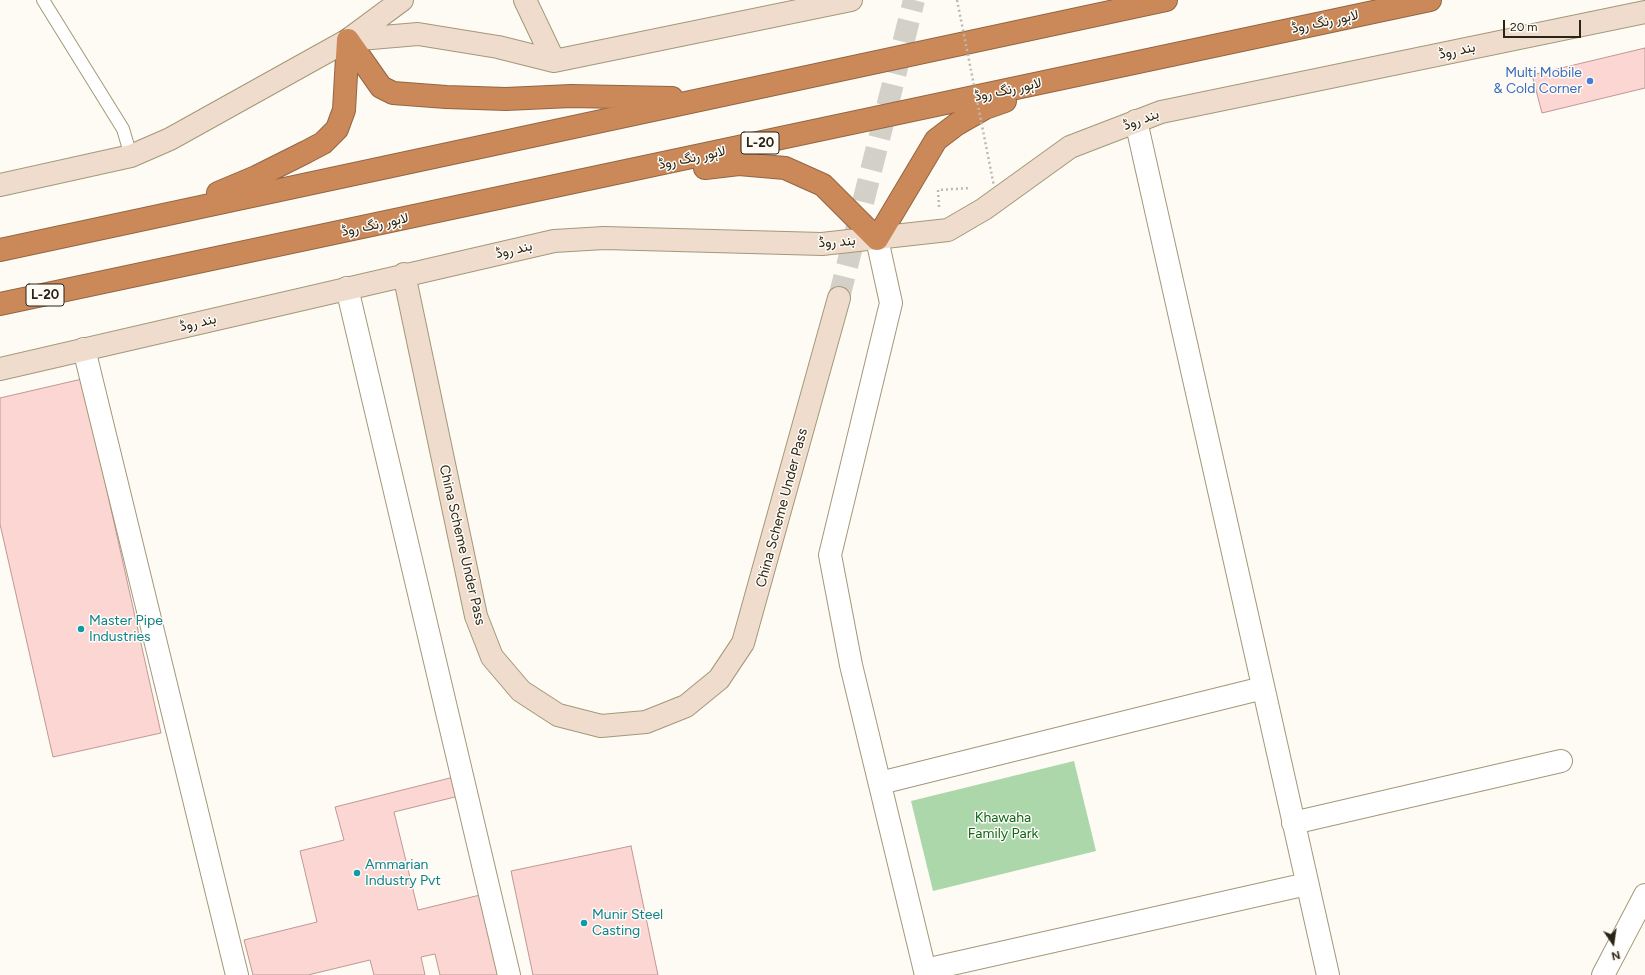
<!DOCTYPE html>
<html>
<head>
<meta charset="utf-8">
<style>
	body { margin:0 }
	#map { position:relative; width:1645px; height:975px; overflow:hidden; background:#fefbf4; font-family:Figtree,sans-serif }
	canvas { display:block }
	.north { position:absolute; left:1593px; top:923px; width:40px; height:40px; -webkit-text-stroke:3px #fefbf4; paint-order:stroke; rotate:167deg; font-size:11px; font-weight:700; line-height:16px; text-align:center; color:#292417 }
	.north::after { content:''; display:block; margin:auto; width:14px; height:18px; background:#292417; clip-path:polygon(50% 0,100% 100%,50% 72%,0 100%) }
	.scale { position:absolute; left:1503px; top:20px; width:78px; height:18px; box-sizing:border-box; border:2px solid #292417; border-top:0; padding-left:5px; font-size:12px; line-height:14px; white-space:nowrap; color:#292417; -webkit-text-stroke:3px #fefbf4; paint-order:stroke }
</style>
</head>
<body>
<div id="map">
<canvas width="1645" height="975"></canvas>
<div class="north">N</div>
<div class="scale">20 m</div>
</div>
<script>
const ctx = document.querySelector('canvas').getContext('2d');
ctx.lineJoin = 'round';
function fillPath(path, color) { ctx.fillStyle = color; ctx.fill(path, 'evenodd'); }
const toPath = rows => new Path2D(rows.map(r => 'M' + r).join(''));
function trace(path, color, width, dash) { ctx.strokeStyle = color; ctx.lineWidth = width; ctx.lineCap = dash ? 'butt' : 'round'; ctx.setLineDash(dash || []); ctx.stroke(path); }
function write(font, color, halo, rows, align = 'center') {
  ctx.font = font + ' Figtree,Vazirmatn,sans-serif'; ctx.lineWidth = 3; ctx.setLineDash([]); ctx.textBaseline = 'middle'; ctx.strokeStyle = halo; ctx.fillStyle = color; for (const [text, x, y, turn = 0] of rows) {
    ctx.save(); ctx.translate(x, y); ctx.rotate((+turn || 0) * Math.PI / 180); ctx.textAlign = isNaN(turn) ? turn : align; if (halo) ctx.strokeText(text, 0, 0); ctx.fillText(text, 0, 0); ctx.restore();
  }
}
const green = toPath([
	[1074,761,1096,851,933,891,911,801]
]);
const building = toPath([
	[1645,48,1645,88,1542,113,1532,75,1645,48],
	[82,379,161,733,53,757,0,524,0,398,82,379],
	[454,777,459,796,394,812,418,910,480,895,500,975,440,975,435,954,421,957,425,975,374,975,370,960,308,975,253,975,244,940,317,922,300,851,344,840,335,807,454,777],
	[631,846,658,975,533,975,511,871,631,846]
]);
const secondaryTunnel = toPath([
	[839,298,914,0]
]);
const path = toPath([
	[939,207,938,190,970,188]
]);
const service = toPath([
	[43,0,123,129,131,156]
]);
const minor = toPath([
	[1136,121,1328,975],
	[347,288,509,975],
	[84,349,237,975],
	[880,783,1263,688],
	[1293,823,1561,761],
	[925,970,1307,884],
	[1603,975,1645,895]
]);
const tertiary = toPath([
	[877,239,891,303,830,555,851,665,926,975]
]);
const secondary = toPath([
	[525,0,554,61],
	[348,40,402,0],
	[0,185,131,156,170,139,348,40,418,34,498,47,554,61,851,0],
	[404,274,476,616,492,657,521,691,558,715,601,726,646,722,686,706,719,679,743,643,839,298],
	[0,369,554,241,604,238,822,244,948,230,984,209,1070,147,1161,112,1645,12]
]);
const motorway = toPath([
	[705,168,739,164,785,168,823,185,877,239,936,140,957,124,985,108,1005,101],
	[218,193,256,177,306,152,323,143,337,129,344,110,348,40,381,87,393,93,446,97,506,99,571,96,672,98],
	[0,250,1166,0],
	[0,304,1430,0]
]);
const pathBridge = toPath([
	[957,0,994,186]
]);
const markers = [
	[1590,81,4,"#3f7fe0"],
	[81,629,4,"#0f9aa8"],
	[357,873,4,"#0f9aa8"],
	[584,923,4,"#0f9aa8"]
];
const shields = [
	[760,143,38],
	[45,295,38]
];
const shieldNames = [
	["L-20",760,143],
	["L-20",45,295]
];
const streetNames = [
	["لاہور رنگ روڈ",1325,22,-12],
	["بند روڈ",1457,51,-12],
	["لاہور رنگ روڈ",1008,90,-12],
	["بند روڈ",1141,120,-20],
	["لاہور رنگ روڈ",692,158,-12],
	["لاہور رنگ روڈ",375,225,-12],
	["بند روڈ",837,242,-4],
	["بند روڈ",514,250,-13],
	["بند روڈ",198,323,-13],
	["China Scheme Under Pass",782,508,-75],
	["China Scheme Under Pass",462,545,77]
];
const shopNames = [
	["Multi Mobile",1582,73],
	["& Cold Corner",1582,89]
];
const cultureNames = [
	["Master Pipe",89,621],
	["Industries",89,637],
	["Ammarian",365,865],
	["Industry Pvt",365,881],
	["Munir Steel",592,915],
	["Casting",592,931]
];
const parkNames = [
	["Khawaha",1003,818],
	["Family Park",1003,834]
];
fillPath(green, '#abd7ab');
fillPath(building, '#fbd6d3');
trace(building, '#bf9894', 1);
trace(secondaryTunnel, '#d3d0c8', 22, [22, 11]);
trace(service, '#a39878', 14);
trace(minor, '#a39878', 24);
trace(tertiary, '#a39878', 24);
trace(secondary, '#a39878', 24);
trace(motorway, '#926642', 24);
trace(path, '#bdb9b0', 2.5, [2, 3]);
trace(service, '#fff', 12);
trace(minor, '#fff', 22);
trace(tertiary, '#fff', 22);
trace(secondary, '#efdccd', 22);
trace(motorway, '#cb8959', 22);
trace(pathBridge, '#bdb9b0', 2.5, [2, 3]);
for (const [x, y, r, color] of markers) { const dot = new Path2D(); dot.arc(x, y, r, 0, 2 * Math.PI); ctx.fillStyle = color; ctx.fill(dot); trace(dot, '#fefbf4', 1.5); }
for (const [x, y, w] of shields) { const box = new Path2D(); box.roundRect(x - w / 2, y - 11, w, 22, 3); ctx.fillStyle = '#fefbf4'; ctx.fill(box); trace(box, '#292417', 1); }
write('bold 13px', '#292417', null, shieldNames);
write('14px', '#292417', '#fefbf4', streetNames);
write('14px', '#366cbe', '#fefbf4', shopNames, 'right');
write('14px', '#0d838f', '#fefbf4', cultureNames, 'left');
write('14px', '#0d671e', '#fefbf4', parkNames);
</script>
</body>
</html>
